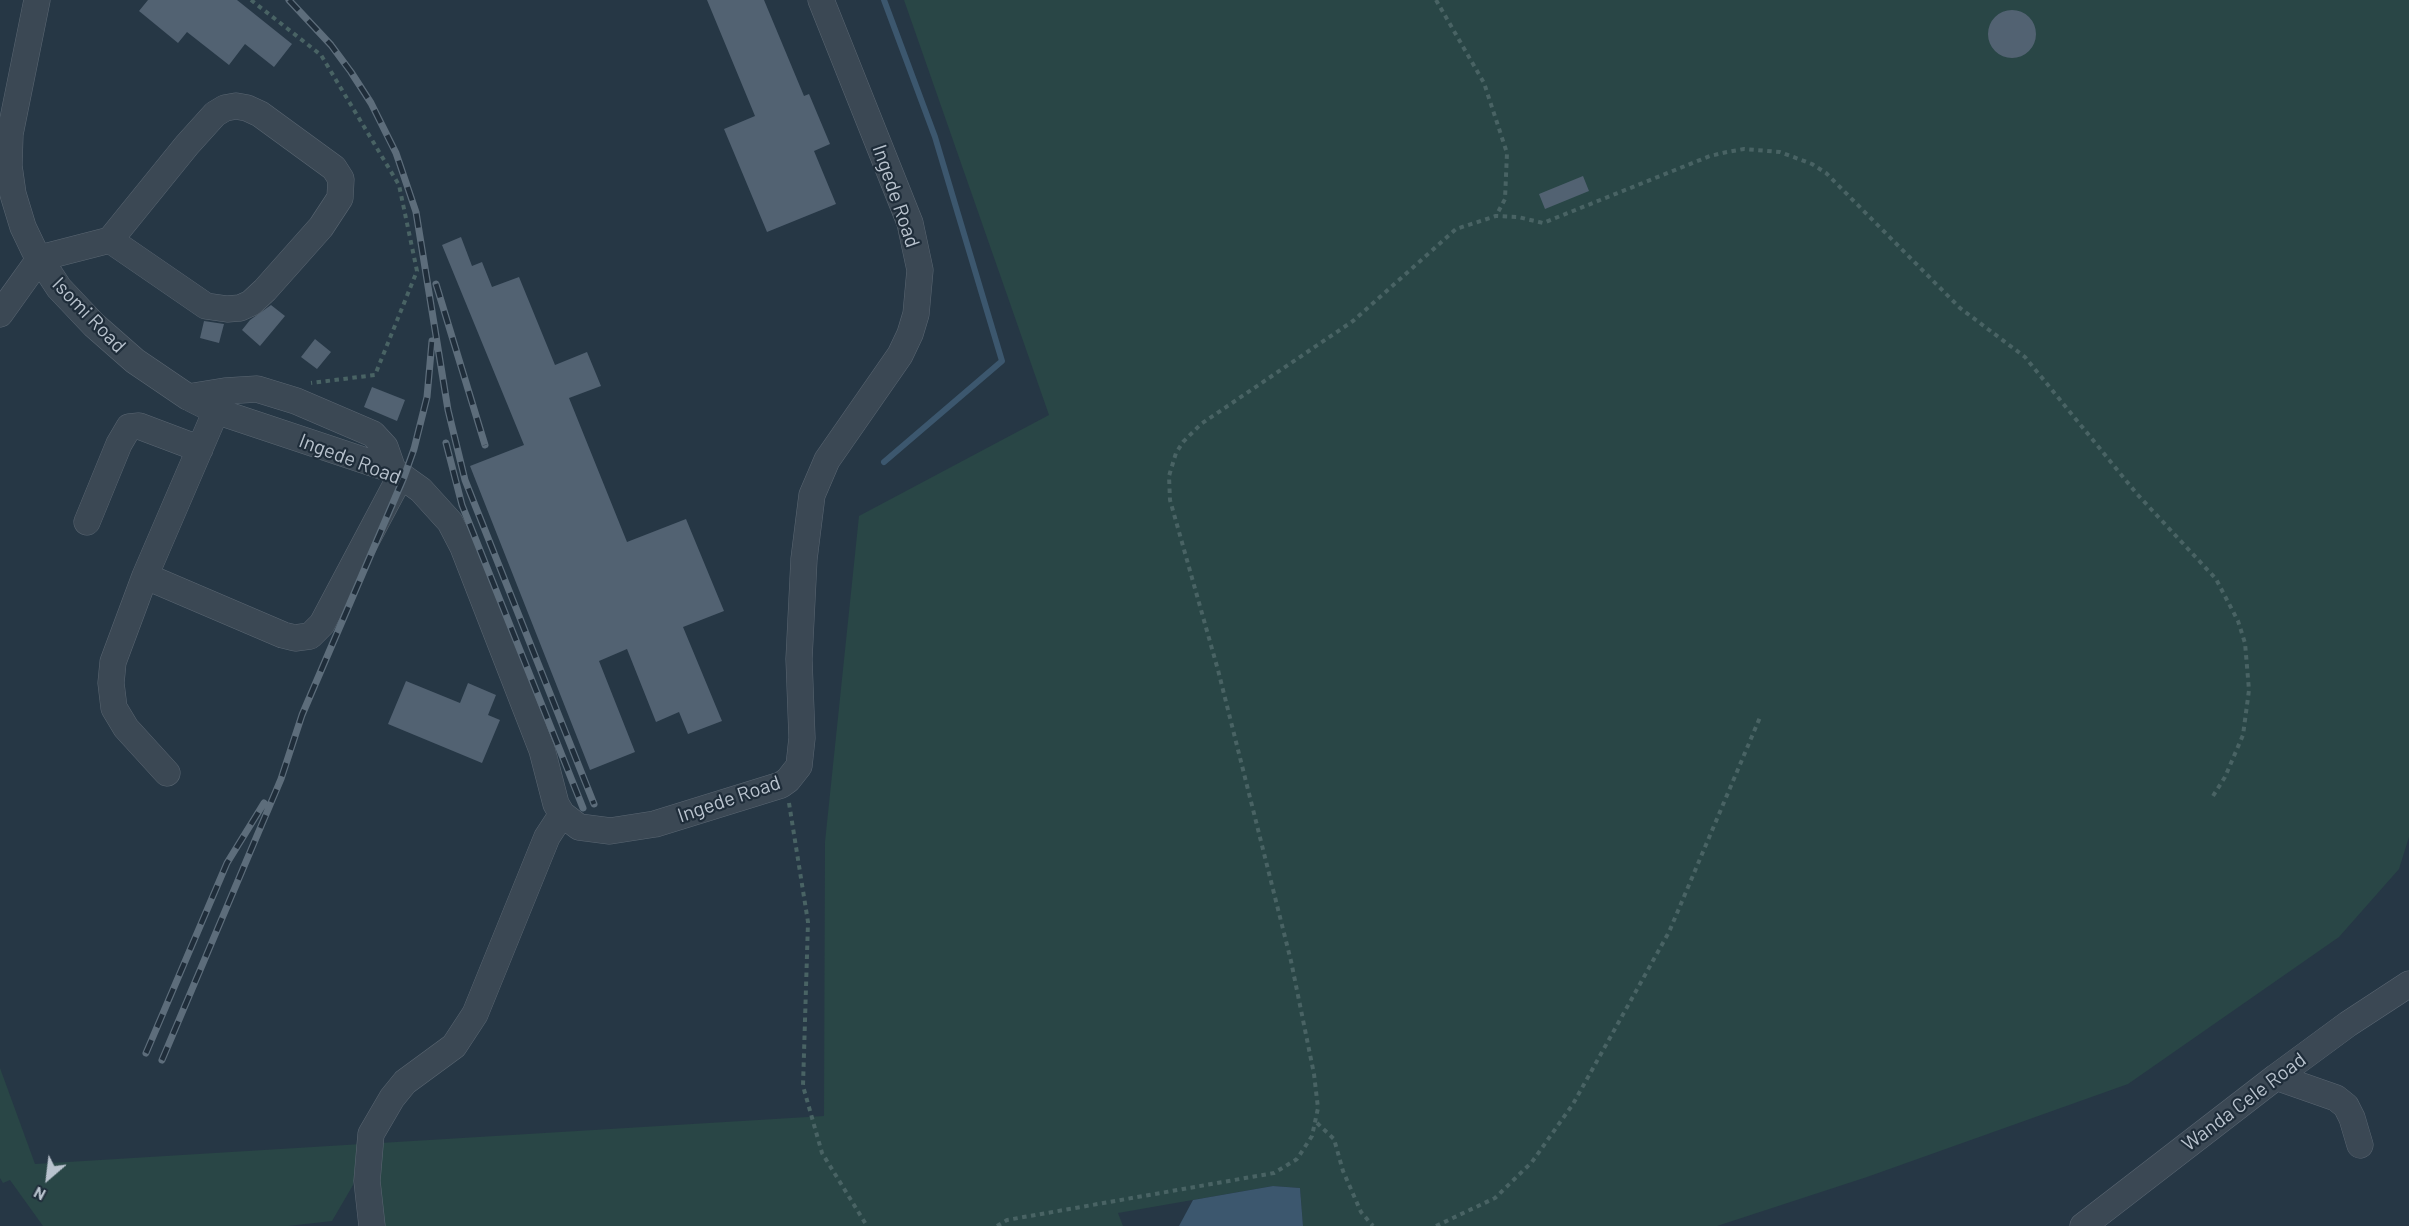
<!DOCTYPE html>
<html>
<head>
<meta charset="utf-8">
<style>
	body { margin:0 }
	#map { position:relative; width:2409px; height:1226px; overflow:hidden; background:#263745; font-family:Barlow,sans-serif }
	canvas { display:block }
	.north { position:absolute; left:18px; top:1148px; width:60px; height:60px; -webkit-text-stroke:4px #1f2d3a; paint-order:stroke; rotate:208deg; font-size:16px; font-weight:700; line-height:24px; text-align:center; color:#b9c3ce }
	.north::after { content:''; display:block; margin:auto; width:21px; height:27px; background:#b9c3ce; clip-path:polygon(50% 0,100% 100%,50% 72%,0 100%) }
</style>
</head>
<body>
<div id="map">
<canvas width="2409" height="1226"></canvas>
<div class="north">N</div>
</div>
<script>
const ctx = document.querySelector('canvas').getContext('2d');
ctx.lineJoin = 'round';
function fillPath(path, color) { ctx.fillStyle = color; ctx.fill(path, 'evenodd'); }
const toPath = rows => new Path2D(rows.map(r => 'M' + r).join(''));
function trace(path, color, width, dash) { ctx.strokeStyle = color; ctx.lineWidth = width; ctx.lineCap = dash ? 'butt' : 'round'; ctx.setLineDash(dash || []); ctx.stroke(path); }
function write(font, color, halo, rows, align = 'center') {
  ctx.font = font + ' Barlow,sans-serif'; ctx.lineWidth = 4.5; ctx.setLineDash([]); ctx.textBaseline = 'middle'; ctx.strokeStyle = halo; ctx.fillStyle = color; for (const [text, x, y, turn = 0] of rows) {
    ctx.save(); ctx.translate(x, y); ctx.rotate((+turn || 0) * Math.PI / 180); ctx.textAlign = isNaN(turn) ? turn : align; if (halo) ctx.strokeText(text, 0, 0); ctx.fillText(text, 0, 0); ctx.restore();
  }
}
const green = toPath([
	[904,0,2409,0,2409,837,2399,869,2339,937,2128,1084,1867,1177,1717,1226,1303,1226,1300,1188,1273,1186,1118,1213,1123,1226,384,1226,375,1178,380,1143,824,1116,825,842,859,516,1049,415],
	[0,1068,35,1164,362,1144,353,1185,332,1221,288,1226,43,1226,10,1180,3,1183,0,1178]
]);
const water = toPath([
	[1273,1186,1300,1188,1303,1226,1179,1226,1193,1200]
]);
const stream = toPath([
	[884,0,935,137,1002,361,884,462]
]);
const building = toPath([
	[148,0,237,0,292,44,274,67,245,44,229,65,187,32,178,43,139,11],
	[707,0,764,0,804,96,809,94,830,144,814,151,836,204,767,232,724,129,755,116],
	'1988 34a24 24 0 1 1 48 0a24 24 0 1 1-48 0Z',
	[1583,176,1589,191,1545,209,1539,194],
	[461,237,472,266,482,262,492,287,519,277,555,365,587,352,601,386,569,398,627,542,686,519,724,611,683,627,722,721,688,734,679,712,656,722,627,649,599,661,635,752,590,770,470,466,524,445,442,245],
	[271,305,285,316,260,346,242,330,250,320],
	[204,321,224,324,219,343,200,338],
	[315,339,331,352,317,369,301,357],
	[372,387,405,400,397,421,364,407],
	[406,681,460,703,468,683,496,695,488,715,500,720,482,763,388,724]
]);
const path = toPath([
	[251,0,321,55,399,185,417,271,375,375,311,383],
	[1436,0,1484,83,1507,153,1505,199,1496,216],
	[789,803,808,922,803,1086,822,1153,867,1226],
	[1317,1123,1334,1139,1343,1171,1361,1212,1373,1226],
	[997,1226,1007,1220,1274,1173,1297,1159,1312,1136,1318,1108,1314,1074,1291,961,1218,670,1170,500,1169,476,1176,453,1183,442,1201,424,1353,321,1456,229,1496,216,1518,217,1543,223,1710,156,1727,152,1744,149,1780,152,1812,164,1826,173,1960,308,2025,357,2137,494,2216,579,2238,621,2245,643,2249,690,2243,735,2225,777,2213,796],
	[1436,1226,1495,1198,1532,1162,1573,1104,1669,932,1761,715]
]);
const minor = toPath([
	[37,0,10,134,9,166,13,194,23,227,34,250,59,288,94,325,135,361,188,397,216,411,393,470,421,490,450,522,463,547,542,750,556,804,562,814,579,827,610,831,655,824,781,785,788,780,799,766,802,738,799,659,804,559,812,495,827,460,900,355,910,334,916,314,920,270,910,223,821,0],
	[0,314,40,258,110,240,187,145,215,114,225,108,236,106,247,108,260,114,334,168,341,179,340,198,321,227,265,290,251,303,240,308,227,309,206,306,110,240],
	[188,397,225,391,257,389,296,401,373,434,385,447,393,470],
	[87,522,119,444,129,427,139,426,200,449],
	[145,576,283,635,295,638,310,636,322,624,401,475],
	[167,773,126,728,114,708,111,683,113,662,145,576,216,411],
	[2276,1077,2336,1098,2346,1106,2352,1118,2360,1145],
	[372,1226,367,1181,371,1134,392,1098,405,1082,454,1046,475,1014,547,837,562,814],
	[2083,1226,2276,1077,2348,1024,2409,984]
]);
const rail = toPath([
	[289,0,331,45,351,72,371,103,396,153,416,212,448,410,465,480,594,804],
	[436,284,485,445],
	[446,443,462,505,583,808],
	[146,1053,227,863,264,803],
	[162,1060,281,779,302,715,404,477,414,449,427,397,432,341]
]);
const streetNames = [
	["Ingede Road",896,196,71],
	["Isomi Road",89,315,46],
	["Ingede Road",350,459,21],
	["Ingede Road",729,799,-19],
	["Wanda Cele Road",2244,1102,-37]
];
fillPath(green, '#294646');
fillPath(water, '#3c576e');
trace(stream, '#3c576e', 6);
fillPath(building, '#526272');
trace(minor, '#5a6672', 27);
trace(path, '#496364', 4, [4.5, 4.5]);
trace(minor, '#3b4854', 26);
trace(rail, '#5d6d7b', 7);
trace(rail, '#1f2d3a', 4.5, [14]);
write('20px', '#b9c3ce', '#1f2d3a', streetNames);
</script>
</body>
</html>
